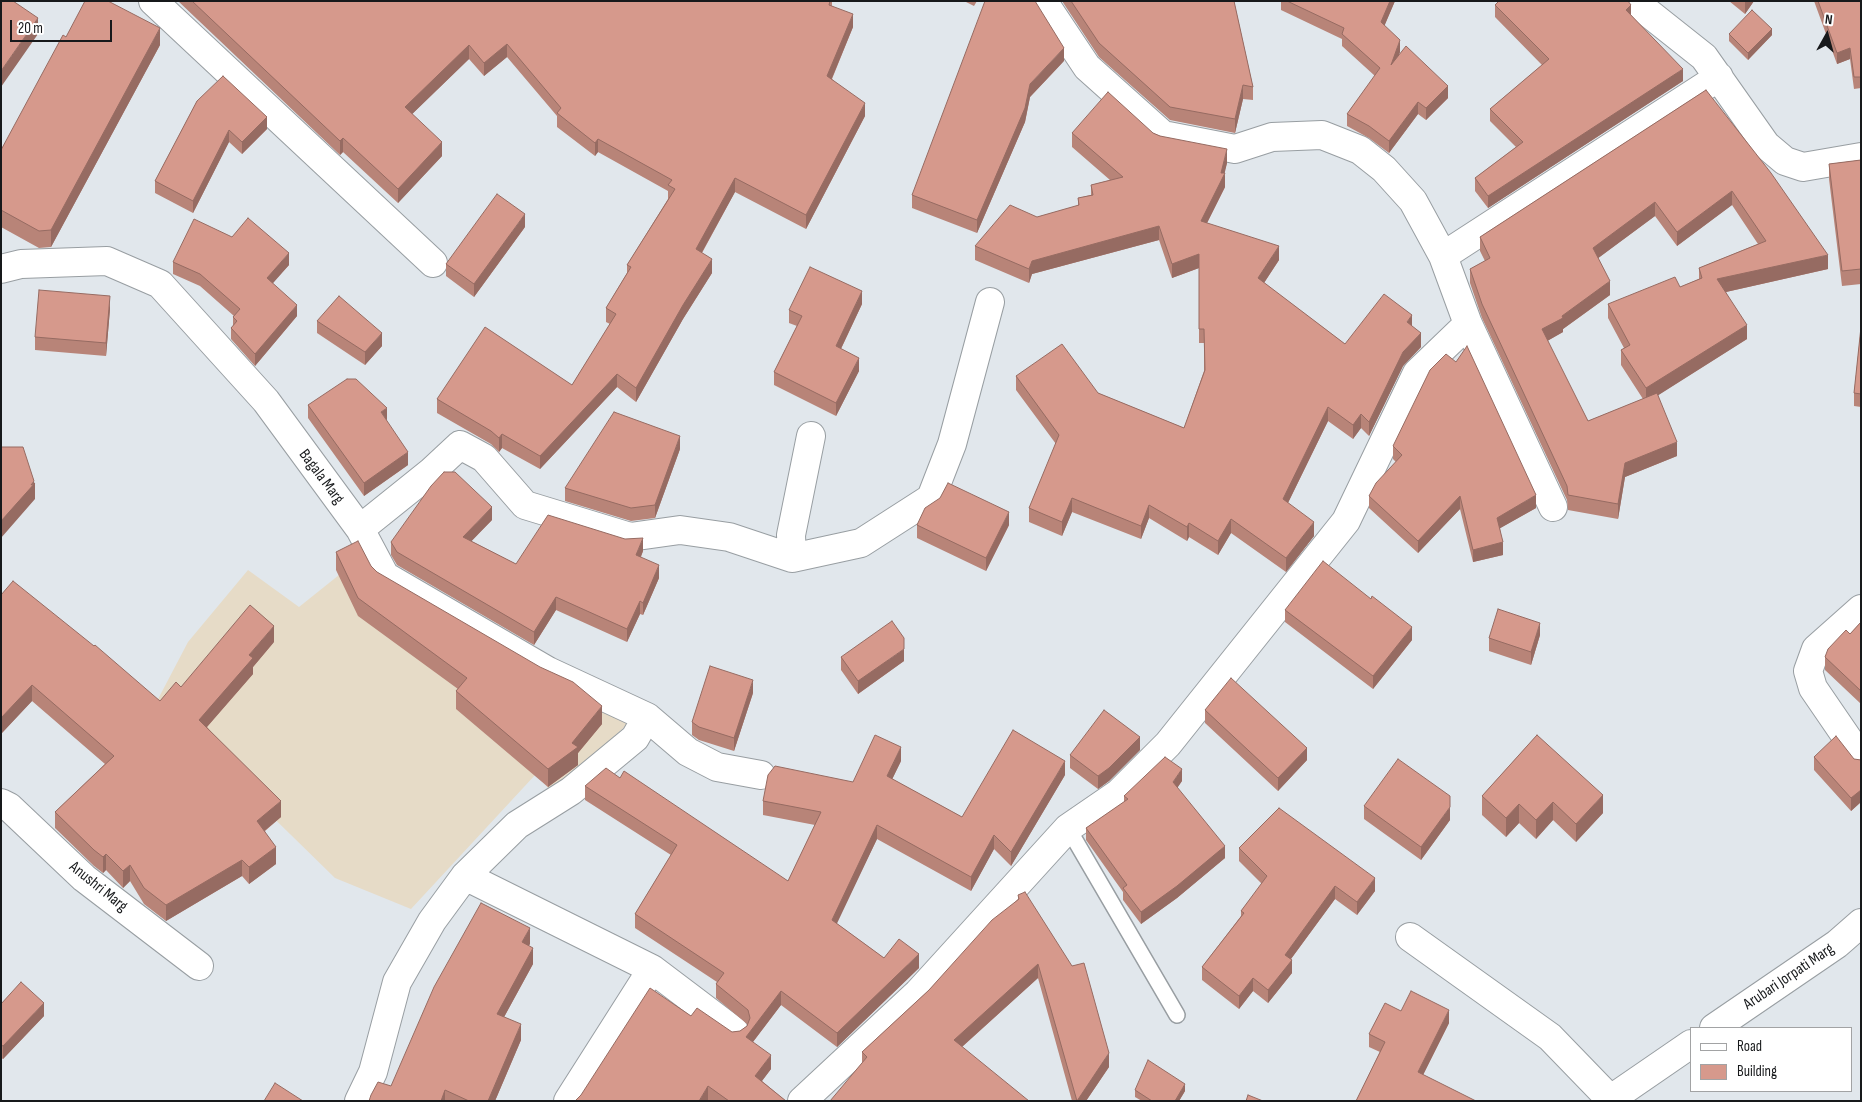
<!DOCTYPE html>
<html>
<head>
<meta charset="utf-8">
<style>
	body { margin:0 }
	#map { position:relative; width:1862px; height:1102px; overflow:hidden; background:#e1e7ec; font-family:"Sofia Sans Condensed",sans-serif }
	canvas { display:block }
	.frame { position:absolute; inset:0; border:2px solid #17191b; pointer-events:none }
	.legend { position:absolute; left:1690px; top:1027px; width:162px; height:65px; box-sizing:border-box; background:#fff; border:1px solid #a2a3a4; margin:0; padding:6px 9px; list-style:none; font-size:15px; color:#17191b }
	.legend li { display:flex; align-items:center; gap:10px; height:25px }
	.legend b { width:25px; border:1px solid #a2a3a4 }
	.north { position:absolute; left:1802px; top:10px; width:50px; height:50px; -webkit-text-stroke:4px #fff; paint-order:stroke; rotate:7deg; font-size:14px; font-weight:700; line-height:20px; text-align:center; color:#17191b }
	.north::after { content:''; display:block; margin:auto; width:18px; height:22px; background:#17191b; clip-path:polygon(50% 0,100% 100%,50% 72%,0 100%) }
	.scale { position:absolute; left:10px; top:20px; width:102px; height:22px; box-sizing:border-box; border:2px solid #17191b; border-top:0; padding-left:6px; font-size:15px; line-height:18px; white-space:nowrap; color:#17191b; -webkit-text-stroke:4px #fff; paint-order:stroke }
</style>
</head>
<body>
<div id="map">
<canvas width="1862" height="1102"></canvas>
<div class="frame"></div>
<ul class="legend">
<li><b style="height:6px;background:#fff"></b>Road</li>
<li><b style="height:14px;background:#d6998c"></b>Building</li>
</ul>
<div class="north">N</div>
<div class="scale">20 m</div>
</div>
<script>
const ctx = document.querySelector('canvas').getContext('2d');
ctx.lineJoin = 'round';
function fillPath(path, color) { ctx.fillStyle = color; ctx.fill(path, 'evenodd'); }
const toPath = rows => new Path2D(rows.map(r => 'M' + r).join(''));
function trace(path, color, width, dash) { ctx.strokeStyle = color; ctx.lineWidth = width; ctx.lineCap = dash ? 'butt' : 'round'; ctx.setLineDash(dash || []); ctx.stroke(path); }
function write(font, color, halo, rows, align = 'center') {
  ctx.font = font + ' "Sofia Sans Condensed",sans-serif'; ctx.lineWidth = 5; ctx.setLineDash([]); ctx.textBaseline = 'middle'; ctx.strokeStyle = halo; ctx.fillStyle = color; for (const [text, x, y, turn = 0] of rows) {
    ctx.save(); ctx.translate(x, y); ctx.rotate((+turn || 0) * Math.PI / 180); ctx.textAlign = isNaN(turn) ? turn : align; if (halo) ctx.strokeText(text, 0, 0); ctx.fillText(text, 0, 0); ctx.restore();
  }
}
const education = toPath([
	[248,570,299,607,344,571,634,718,553,794,536,774,411,909,335,878,156,703,188,642]
]);
const service = toPath([
	[1068,828,1177,1015]
]);
const minor = toPath([
	[153,1,433,263],
	[1043,1,1087,67,1163,135,1235,149,1272,137,1322,135,1360,150,1384,169,1413,201,1443,256,1468,324,1553,507],
	[1637,1,1646,11,1704,57,1766,145,1785,161,1803,167,1861,157],
	[1443,256,1719,77],
	[1,269,21,264,107,261,160,284,266,401,360,529,385,576,548,671,647,717,688,752,717,767,761,775],
	[360,529,431,472,460,445,484,458,525,505,630,537,680,530,729,537,792,558,791,535,811,436],
	[792,558,861,543,931,498,952,444,990,302],
	[1861,609,1816,649,1808,671,1813,688,1861,758],
	[1,803,9,807,84,878,199,966],
	[465,876,652,969,734,1031],
	[1410,937,1550,1037,1610,1099],
	[1714,1028,1837,944,1861,923],
	[359,1101,373,1072,397,982,432,921,465,876,517,825,571,791,635,738,647,717],
	[568,1101,652,969],
	[802,1101,918,993,1068,828,1119,793,1168,744,1346,521,1417,373,1468,324],
	[1608,1101,1691,1044]
]);
const wall = toPath([
	[178,1,832,1,832,6,853,27,832,79,865,116,806,229,735,192,702,253,712,273,683,319,636,402,617,387,540,469,502,448,499,452,491,444,437,413,437,399,572,385,610,324,606,322,606,308,627,273,627,265,668,199,668,191,598,152,595,156,557,127,557,116,507,57,484,76,469,59,412,114,442,156,398,203,343,152,340,155],
	[964,1,977,1,974,6],
	[1062,1,1234,1,1253,87,1253,100,1243,99,1235,133,1170,120,1099,57],
	[1281,1,1395,1,1384,26,1400,52,1398,56,1448,98,1426,120,1418,114,1389,153,1369,138,1347,126,1347,114,1375,76,1342,46,1342,39,1281,10],
	[1729,1,1754,1,1745,14],
	[1814,1,1861,1,1861,88,1854,89,1850,59,1837,64],
	[1495,5,1631,16,1683,81,1488,208,1475,191,1475,178,1516,147,1490,121,1490,109,1542,65,1495,17],
	[1729,34,1772,35,1748,60,1729,41],
	[66,37,160,45,51,247,39,248,1,227,1,150],
	[1064,61,1030,97,1025,122,977,233,912,208,912,195],
	[1706,90,1828,269,1726,292,1747,339,1658,395,1677,456,1625,477,1618,519,1568,510,1567,500,1482,318,1470,283,1470,269,1485,261,1480,251,1480,237],
	[1732,205,1758,244,1699,268,1699,279,1680,287,1608,304,1608,318,1624,348,1621,350,1621,365,1643,399,1588,421,1547,341,1563,332,1563,329,1610,295,1598,258,1655,216,1677,246],
	[197,101,267,129,242,154,229,142,193,213,155,193,155,181],
	[1072,133,1153,133,1227,163,1224,173,1225,187,1207,223,1279,260,1264,283,1345,344,1412,326,1421,347,1403,366,1369,436,1361,428,1353,439,1328,421,1288,503,1314,536,1286,572,1231,533,1218,555,1189,537,1187,541,1149,518,1141,539,1072,512,1062,536,1029,522,1029,508,1056,444,1016,390,1016,376,1098,393,1184,428,1204,371,1204,343,1199,343,1199,268,1172,278,1159,240,1032,274,1029,283,975,260,975,246,1037,217,1078,206,1078,198,1091,195,1091,185,1110,180,1072,147],
	[1861,160,1861,284,1842,286,1829,179,1829,164],
	[525,227,474,297,446,276,446,264],
	[173,262,289,265,272,283,297,316,255,366,231,339,231,328,233,326,233,317,234,316,200,286,173,274],
	[862,304,841,349,859,371,836,416,774,385,774,372,797,326,789,323,789,310],
	[110,309,106,356,35,350,35,337],
	[317,321,382,346,365,365,317,333],
	[1861,327,1861,407,1854,406,1854,393],
	[308,405,387,421,408,465,364,496,308,418],
	[1393,446,1536,508,1500,528,1503,555,1473,562,1460,509,1418,553,1369,508,1369,496,1396,462,1393,459],
	[680,449,655,518,631,521,565,501,565,488],
	[492,520,471,541,516,564,643,551,641,557,659,578,643,615,640,614,627,642,556,610,534,645,397,565,391,555,391,542],
	[917,525,1009,525,986,571,917,538],
	[336,552,371,566,377,572,602,724,578,753,578,765,548,787,456,709,456,691,458,689,358,616,336,570],
	[1,595,160,701,181,687,274,642,253,667,253,674,207,727,281,817,265,831,276,864,249,884,242,876,166,921,144,904,130,881,123,888,106,870,103,873,94,866,55,828,55,812,105,764,32,701,1,734],
	[1285,610,1412,640,1373,689,1285,622],
	[1861,622,1861,704,1825,670,1825,657,1850,634],
	[1540,635,1531,665,1489,651,1489,638],
	[841,657,904,661,858,694,841,670],
	[753,693,734,751,699,740,692,735,692,722],
	[1205,710,1307,760,1278,791,1205,723],
	[1537,735,1603,813,1576,842,1553,820,1536,839,1519,823,1506,837,1482,815,1482,796],
	[1140,750,1109,781,1098,789,1070,768,1070,755],
	[1814,757,1861,760,1861,802,1851,811,1814,770],
	[901,761,892,779,962,817,1065,775,1011,866,994,849,971,891,877,839,836,923,884,958,919,968,837,1047,781,1005,753,1042,771,1069,762,1081,786,1101,710,1101,708,1100,691,1016,732,1032,740,1031,747,1026,747,1024,716,998,716,984,717,982,635,928,635,914,671,855,585,800,585,786,788,881,815,825,763,815,763,801,853,782],
	[1182,781,1177,788,1225,858,1177,898,1141,924,1123,900,1123,892,1086,840,1086,828,1124,802,1124,796],
	[1364,806,1450,820,1421,860,1364,819],
	[1239,848,1375,891,1357,915,1335,899,1291,959,1292,973,1268,1003,1253,991,1239,1009,1202,980,1202,967,1241,916,1241,911,1262,884,1239,861],
	[1018,895,1109,1067,1086,1101,1072,1101,1038,978,962,1047,862,1063,862,1052,929,990,1018,899],
	[530,944,529,946,533,964,504,1017,521,1040,495,1101,369,1101,391,1086],
	[1,1004,44,1016,3,1059,1,1058],
	[1401,1011,1449,1023,1423,1075,1356,1101,1380,1052,1369,1047,1369,1034],
	[1135,1090,1185,1091,1179,1101,1142,1101,1135,1097]
]);
const shadedWall = toPath([
	[1390,1,1395,1,1381,34,1381,22],
	[1745,1,1754,1,1745,14],
	[1631,5,1631,18,1626,10],
	[853,14,853,27,827,90,827,76],
	[38,18,38,34,1,87,1,71],
	[160,28,160,45,51,247,51,230],
	[1772,29,1772,35,1748,60,1748,53],
	[1400,40,1400,52,1391,77,1391,65],
	[507,44,507,57,484,76,484,63],
	[469,45,469,59,405,121,405,107],
	[1064,48,1064,61,1030,97,1025,122,977,233,977,220,1030,84],
	[1850,48,1850,59,1837,64,1837,53],
	[1683,69,1683,81,1488,208,1488,196],
	[1243,85,1243,99,1235,133,1235,119],
	[1448,86,1448,98,1426,120,1426,108],
	[1418,102,1418,114,1389,153,1389,141],
	[865,103,865,116,806,229,806,215],
	[267,117,267,129,242,154,242,142],
	[229,130,229,142,193,213,193,201],
	[343,138,343,152,340,155,340,141],
	[598,139,598,152,595,156,595,143],
	[442,142,442,156,398,203,398,189],
	[1227,149,1227,163,1224,176,1225,173,1225,187,1201,235,1201,221,1221,173],
	[735,178,735,192,696,263,696,249],
	[1732,191,1732,205,1677,246,1677,232],
	[1655,202,1655,216,1593,262,1593,248],
	[525,214,525,227,474,297,474,284],
	[1159,226,1159,240,1032,274,1029,283,1029,269,1032,261],
	[1279,246,1279,260,1258,292,1258,278],
	[289,253,289,265,267,290,267,278],
	[1199,254,1199,268,1172,278,1172,264],
	[1828,255,1828,269,1717,294,1717,279],
	[712,259,712,273,683,319,636,402,636,388,683,305],
	[1610,281,1610,295,1563,329,1563,332,1542,344,1542,329,1562,316],
	[862,291,862,304,836,359,836,346],
	[110,296,110,309,106,356,106,343],
	[297,305,297,316,255,366,255,354],
	[1412,315,1412,329,1407,322],
	[1747,325,1747,339,1646,403,1646,388],
	[382,333,382,346,365,365,365,352],
	[1421,333,1421,347,1403,366,1369,436,1369,422,1403,352],
	[859,358,859,371,836,416,836,403],
	[617,374,617,387,540,469,540,456],
	[1328,407,1328,421,1283,513,1283,499],
	[387,408,387,421,381,412],
	[1361,414,1361,428,1353,439,1353,425],
	[502,434,502,448,499,452,499,438],
	[680,436,680,449,655,518,655,505],
	[1677,442,1677,456,1625,477,1618,519,1618,504,1625,463],
	[408,452,408,465,364,496,364,483],
	[34,481,34,484,35,483,35,499,1,538,1,521],
	[1536,495,1536,508,1497,530,1497,518],
	[1460,496,1460,509,1418,553,1418,541],
	[1072,498,1072,512,1062,536,1062,522],
	[1149,505,1149,518,1141,539,1141,526],
	[492,507,492,520,463,550,463,537],
	[1009,512,1009,525,986,571,986,558],
	[1231,519,1231,533,1218,555,1218,541],
	[1314,522,1314,536,1286,572,1286,558],
	[1189,523,1189,537,1187,541,1187,527],
	[643,538,643,551,636,568,636,555],
	[1503,542,1503,555,1473,562,1473,550],
	[659,565,659,578,643,615,643,603],
	[556,597,556,610,534,645,534,632],
	[640,601,640,614,627,642,627,629],
	[1540,623,1540,635,1531,665,1531,652],
	[274,626,274,642,253,667,253,674,199,736,199,720,249,655],
	[1412,627,1412,640,1373,689,1373,676],
	[904,649,904,661,858,694,858,681],
	[753,680,753,693,734,751,734,738],
	[32,685,32,701,1,734,1,718],
	[602,706,602,724,578,753,578,765,548,787,548,769,572,743],
	[1140,737,1140,750,1109,781,1098,789,1098,776],
	[901,747,901,761,887,790,887,776],
	[1307,748,1307,760,1278,791,1278,778],
	[1065,761,1065,775,1011,866,1011,852],
	[1182,769,1182,781,1173,794,1173,782],
	[1861,790,1861,802,1851,811,1851,798],
	[1603,795,1603,813,1576,842,1576,824],
	[281,801,281,817,257,837,257,821],
	[1553,802,1553,820,1536,839,1536,820],
	[1519,804,1519,823,1506,837,1506,818],
	[1450,807,1450,820,1421,860,1421,847],
	[877,825,877,839,832,934,832,920],
	[994,835,994,849,971,891,971,877],
	[1225,846,1225,858,1177,898,1141,924,1141,912],
	[276,847,276,864,249,884,249,867],
	[106,854,106,870,103,873,103,857],
	[242,860,242,876,166,921,166,905],
	[130,865,130,881,123,888,123,871],
	[1375,878,1375,891,1357,915,1357,902],
	[1335,886,1335,899,1285,967,1285,955],
	[530,928,530,944,522,958,522,942],
	[533,948,533,964,497,1030,497,1014],
	[919,954,919,968,837,1047,837,1033],
	[1292,960,1292,973,1268,1003,1268,990],
	[1038,964,1038,978,954,1054,954,1040],
	[1253,978,1253,991,1239,1009,1239,996],
	[781,991,781,1005,746,1051,746,1037],
	[44,1003,44,1016,3,1059,3,1046],
	[1449,1010,1449,1023,1418,1085,1418,1072],
	[521,1024,521,1040,495,1101,488,1101],
	[1109,1053,1109,1067,1086,1101,1077,1101],
	[771,1055,771,1069,755,1090,755,1076],
	[1185,1084,1185,1091,1179,1101,1175,1101],
	[708,1086,708,1101,699,1101],
	[445,1090,445,1101,441,1101]
]);
const building = toPath([
	[1,1,13,1,38,18,1,71,1,1],
	[85,1,108,1,160,28,51,230,39,231,1,210,1,150,63,35,66,37,85,1],
	[192,1,830,1,829,5,853,14,827,76,865,103,806,215,735,178,696,249,712,259,683,305,636,388,617,374,540,456,502,434,499,438,491,431,437,399,485,327,572,385,616,314,606,308,631,267,627,265,675,189,668,185,672,180,598,139,595,143,557,113,561,108,507,44,484,63,469,45,405,107,442,142,398,189,343,138,340,141,192,1],
	[985,1,1035,1,1064,48,1030,84,1025,108,977,220,912,195,985,1],
	[1071,1,1234,1,1253,87,1243,85,1235,119,1170,107,1099,43,1071,1],
	[1287,1,1390,1,1381,22,1400,40,1391,65,1406,46,1448,86,1426,108,1418,102,1389,141,1369,126,1347,114,1380,68,1342,34,1344,28,1287,1],
	[1499,1,1628,1,1631,5,1626,10,1683,69,1488,196,1475,178,1523,142,1490,109,1549,59,1495,5,1499,1],
	[1818,1,1861,1,1861,77,1854,77,1850,48,1837,53,1818,1],
	[1752,10,1772,29,1748,53,1729,34,1752,10],
	[223,76,267,117,242,142,229,130,193,201,155,181,197,101,223,76],
	[1706,90,1771,173,1828,255,1717,279,1747,325,1646,388,1621,350,1630,345,1608,304,1675,277,1680,287,1702,278,1699,268,1766,241,1732,191,1677,232,1655,202,1593,248,1610,281,1562,316,1563,318,1542,329,1588,421,1657,393,1677,442,1625,463,1618,504,1568,495,1567,486,1482,304,1470,269,1490,258,1480,237,1706,90],
	[1108,92,1153,133,1160,136,1227,149,1221,173,1225,173,1201,221,1279,246,1258,278,1345,344,1384,294,1412,315,1407,322,1421,333,1403,352,1369,422,1361,414,1353,425,1328,407,1283,499,1314,522,1286,558,1231,519,1218,541,1189,523,1187,527,1149,505,1141,526,1072,498,1062,522,1029,508,1059,435,1016,376,1062,344,1098,393,1184,428,1205,370,1204,329,1199,329,1199,254,1172,264,1159,226,1032,261,1029,269,975,246,1010,205,1037,217,1079,205,1078,198,1093,195,1091,185,1123,177,1072,133,1108,92],
	[1861,160,1861,269,1842,271,1829,164,1861,160],
	[497,194,525,214,474,284,446,264,497,194],
	[248,218,289,253,267,278,297,305,255,354,231,328,237,321,233,317,240,309,200,274,173,262,194,219,232,237,248,218],
	[810,267,862,291,836,346,859,358,836,403,774,372,802,316,789,310,810,267],
	[39,290,110,296,106,343,35,337,39,290],
	[339,296,382,333,365,352,317,321,339,296],
	[1861,327,1861,394,1854,393,1861,327],
	[1467,346,1536,495,1497,518,1503,542,1473,550,1460,496,1418,541,1369,496,1376,483,1402,455,1393,446,1430,370,1446,354,1456,362,1467,346],
	[347,379,356,379,387,408,381,412,408,452,364,483,308,405,347,379],
	[614,412,680,436,655,505,631,508,565,488,614,412],
	[1,447,23,447,34,481,31,485,35,483,1,521,1,447],
	[444,472,455,472,492,507,463,537,516,564,548,515,625,539,643,538,636,555,659,565,643,603,640,601,627,629,556,597,534,632,397,552,391,542,431,486,444,472],
	[948,483,1009,512,986,558,917,525,925,508,940,498,948,483],
	[358,541,371,566,377,572,540,667,573,682,602,706,572,743,578,747,548,769,456,691,467,678,358,598,336,552,358,541],
	[1323,561,1371,599,1372,596,1412,627,1373,676,1285,610,1323,561],
	[13,581,94,646,95,645,160,701,176,682,181,687,250,605,274,626,249,655,253,658,199,720,281,801,257,821,276,847,249,867,242,860,166,905,144,888,130,865,123,871,106,854,103,857,94,850,55,812,114,756,32,685,1,718,1,595,13,581],
	[1498,609,1540,623,1531,652,1489,638,1498,609],
	[892,621,904,638,904,649,858,681,841,657,892,621],
	[1861,622,1861,691,1825,657,1828,649,1846,630,1850,634,1861,622],
	[710,666,753,680,734,738,699,727,692,722,710,666],
	[1231,678,1307,748,1278,778,1205,710,1231,678],
	[1104,710,1140,737,1109,768,1098,776,1070,755,1104,710],
	[1013,730,1065,761,1011,852,994,835,971,877,877,825,832,920,884,958,899,939,919,954,837,1033,781,991,746,1037,771,1055,755,1076,786,1101,729,1101,708,1086,699,1101,575,1101,581,1095,650,988,691,1016,697,1008,732,1032,740,1031,747,1026,750,1018,748,1010,716,984,724,973,635,914,677,845,585,786,606,768,620,778,624,771,788,881,821,812,763,801,768,775,775,766,853,782,875,735,901,747,887,776,962,817,1013,730],
	[1537,735,1603,795,1576,824,1553,802,1536,820,1519,804,1506,818,1482,796,1537,735],
	[1836,736,1854,759,1861,760,1861,790,1851,798,1814,757,1836,736],
	[1165,757,1182,769,1173,782,1225,846,1177,886,1141,912,1123,888,1127,885,1086,828,1128,799,1124,796,1165,757],
	[1398,759,1450,796,1450,807,1421,847,1364,806,1398,759],
	[1279,808,1375,878,1357,902,1335,886,1285,955,1292,960,1268,990,1253,978,1239,996,1202,967,1244,913,1241,911,1267,876,1239,848,1279,808],
	[1025,892,1072,966,1084,963,1109,1053,1077,1101,1038,964,954,1040,1029,1101,830,1101,867,1057,862,1052,929,990,992,920,1019,899,1018,895,1025,892],
	[481,903,530,928,522,942,533,948,497,1014,521,1024,488,1101,469,1101,445,1090,441,1101,369,1101,371,1095,378,1082,391,1086,434,987,481,903],
	[21,982,44,1003,3,1046,1,1045,1,1004,21,982],
	[1411,991,1449,1010,1418,1072,1476,1101,1356,1101,1385,1042,1369,1034,1385,1003,1401,1011,1411,991],
	[1148,1060,1185,1084,1175,1101,1152,1101,1135,1090,1148,1060],
	[275,1083,303,1101,264,1101,275,1083],
	[1248,1095,1263,1101,1246,1101,1248,1095]
]);
const streetNames = [
	["Bagala Marg",321,477,53],
	["Anushri Marg",98,887,39],
	["Arubari Jorpati Marg",1789,977,-34]
];
fillPath(education, '#e6dbc7');
trace(service, '#989ea2', 18);
trace(minor, '#989ea2', 30);
trace(service, '#fff', 15);
trace(minor, '#fff', 28);
fillPath(wall, '#b88478');
fillPath(shadedWall, '#966b62');
fillPath(building, '#d6998c');
trace(building, '#966b62', 1);
write('16px', '#17191b', '#fff', streetNames);
</script>
</body>
</html>
